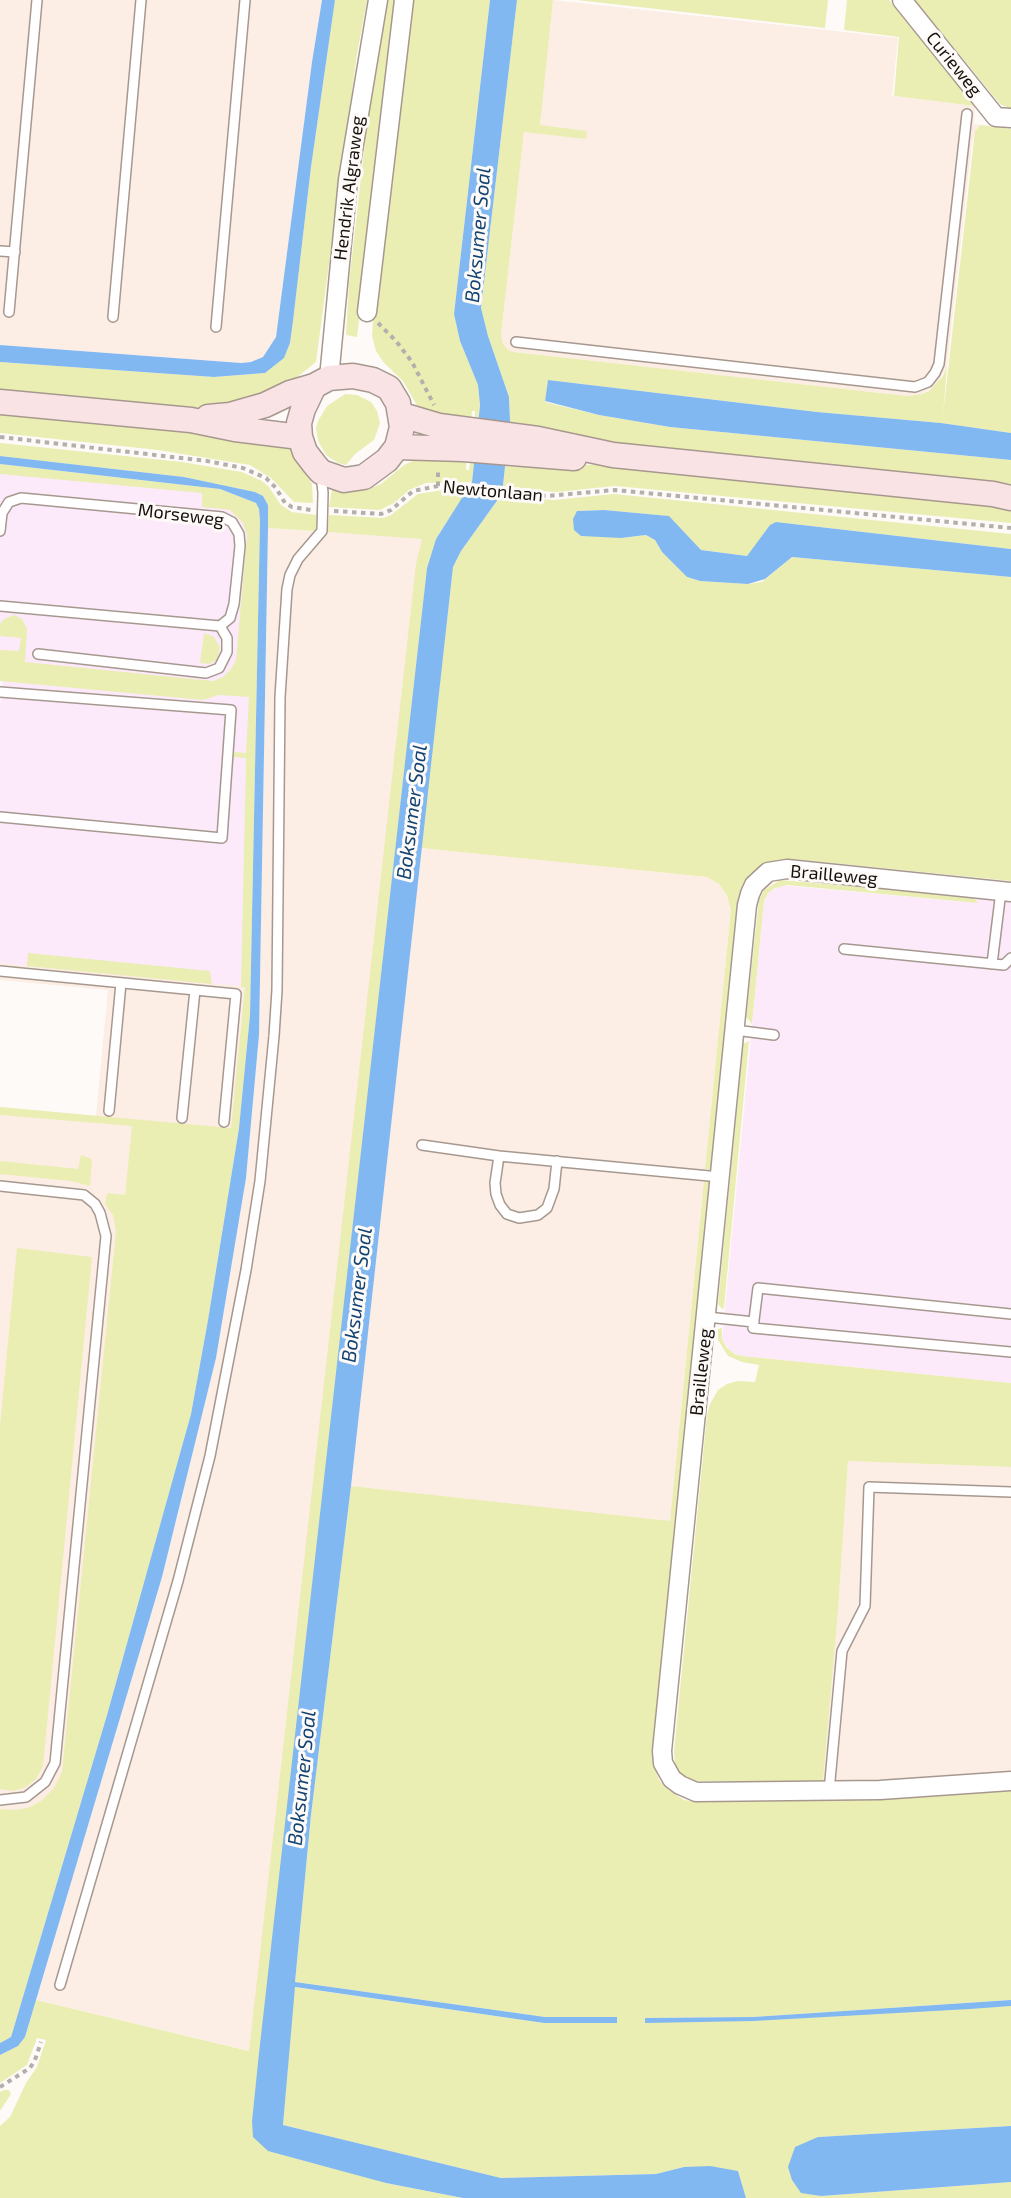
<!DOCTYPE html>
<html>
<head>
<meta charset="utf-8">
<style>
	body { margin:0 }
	canvas { display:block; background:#fdfaf8 }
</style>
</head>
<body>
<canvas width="1011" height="2198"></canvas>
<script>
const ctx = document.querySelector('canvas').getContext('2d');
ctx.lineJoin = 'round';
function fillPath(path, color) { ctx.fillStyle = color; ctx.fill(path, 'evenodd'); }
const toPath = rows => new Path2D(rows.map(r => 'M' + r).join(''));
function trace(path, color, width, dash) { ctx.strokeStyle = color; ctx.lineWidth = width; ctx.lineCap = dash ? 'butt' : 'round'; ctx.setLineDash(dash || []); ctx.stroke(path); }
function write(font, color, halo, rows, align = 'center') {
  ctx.font = font + ' "Exo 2",sans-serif'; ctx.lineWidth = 6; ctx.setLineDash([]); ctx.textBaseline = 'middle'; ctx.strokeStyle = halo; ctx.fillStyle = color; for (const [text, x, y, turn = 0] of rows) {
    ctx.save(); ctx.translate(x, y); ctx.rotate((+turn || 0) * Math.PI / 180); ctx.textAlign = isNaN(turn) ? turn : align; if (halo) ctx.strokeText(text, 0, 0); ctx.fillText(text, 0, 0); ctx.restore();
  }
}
const commercial = toPath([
	[0,464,249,499,252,987,0,963,0,707,4,665,0,664],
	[781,885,977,903,973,897,1011,902,1011,1383,742,1356,731,1352,722,1339,764,901,768,893]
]);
const built = toPath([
	[0,0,322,0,312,62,276,337,263,357,251,362,241,363,0,345],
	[553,0,898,38,892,96,975,106,974,124,980,125,976,129,972,143,947,366,937,384,922,394,907,396,514,352,508,350,503,344,501,335,524,132,539,133],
	[268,528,436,539,427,568,259,2053,36,2000,162,1576,216,1358,246,1178,259,1035],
	[421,848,707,877,719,884,730,902,731,909,670,1522,351,1486],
	[0,963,252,987,239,1128,0,2043,0,1107,96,1116,108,990,0,980],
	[848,1461,1011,1467,1011,1772,879,1780,823,1781,838,1611]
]);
const green = toPath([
	[335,0,367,0,357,54,316,362,279,392,211,411,0,389,0,362,214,377,265,373,284,358,290,343,293,321,311,167],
	[385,0,398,0,357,337,346,335,349,283,366,133],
	[410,0,490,0,454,314,460,341,478,385,480,405,478,419,475,419,475,411,472,411,471,423,423,413,418,407,403,381,384,363,376,351,372,336,376,279],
	[517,0,553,0,540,125,587,131,586,139,524,132,501,335,503,344,508,350,514,352,907,396,922,394,929,391,943,376,947,366,943,415,975,131,980,125,1011,129,1011,433,941,423,817,412,548,380,545,402,599,415,670,427,1011,460,1011,484,609,445,520,428,521,423,510,422,509,397,488,336,481,308],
	[577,0,828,0,825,28],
	[847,0,889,0,975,106,894,96,899,37,844,30],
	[915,0,1011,0,1011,109,1000,104],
	[345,394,357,395,371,402,377,411,380,423,374,440,355,454,346,465,338,463,326,455,318,441,316,428,318,421,327,406],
	[0,415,199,432,288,447,298,458,312,484,313,503,294,502,271,478,250,465,158,450,0,433],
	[0,443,182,462,242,472,262,481,269,487,281,505,292,512,317,515,316,531,268,528,268,505,263,496,255,492,184,477,0,456],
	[421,457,467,458,466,470,469,470,470,463,474,463,472,482,426,483,409,490,394,503,380,510,329,507,332,489,344,492,367,490,381,484,404,465],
	[517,463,598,465,1011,506,1011,523,615,486,557,492,523,490,503,486,505,466,516,467],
	[0,464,220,489,256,503,259,509,260,522,250,1015,239,1128,208,1320,191,1414,107,1715,11,2037,0,2043,0,1809,14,1810,28,1808,41,1801,54,1788,62,1772,116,1231,113,1215,105,1204,107,1193,125,1195,132,1126,0,1115,0,1107,231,1128,245,987,241,987,246,758,233,757,232,754,235,752,246,753,249,697,219,695,203,700,0,681,0,650,19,651,21,638,0,636,0,624,4,619,14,615,22,619,27,629,25,662,213,681,223,677,231,669,236,660,247,535,243,523,230,510,202,507,202,493,0,474],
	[443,490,465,494,436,539,427,568,252,2121,386,2183,463,2198,0,2198,0,2126,10,2117,26,2083,37,2067,46,2040,37,2038,27,2065,0,2083,0,2055,18,2046,25,2037,36,2000,249,2051,416,564,422,539,328,532,329,515,383,518,391,515,418,494],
	[614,494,1011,534,1011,549,776,522,747,556,701,550,668,516,604,510,577,511,621,538,646,535,655,540,662,552,687,577,700,581,748,584,762,582,792,557,1011,577,1011,881,793,859,769,862,749,875,742,887,738,898,711,1170,705,1169,731,909,727,896,719,884,707,877,421,848,453,567,461,551,500,497,554,500],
	[204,633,214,637,220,647,217,660,209,664,200,663],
	[780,880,973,897,978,903,787,885,775,888,768,893,764,901,752,1024,746,1017,759,900,764,890],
	[28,953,210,971,212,984,27,966],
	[749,1041,724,1308,722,1309,718,1304,743,1044],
	[81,1155,89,1158,92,1160,90,1186,71,1181,0,1174,0,1161,78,1169],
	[704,1181,710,1181,653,1752,654,1767,659,1780,667,1789,684,1800,696,1802,881,1800,1011,1791,1011,2000,753,2017,645,2018,645,2022,1011,2006,1011,2126,818,2137,792,2180,801,2192,821,2196,1011,2182,1011,2198,746,2198,738,2171,684,2167,656,2174,501,2178,283,2125,294,1987,544,2023,617,2023,617,2017,545,2017,295,1982,311,1815,351,1486,670,1521],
	[17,1248,92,1257,43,1766,36,1779,26,1787,14,1791,0,1789,0,1426],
	[722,1328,722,1339,727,1348,735,1354,742,1356,1011,1383,1011,1467,848,1461,838,1611,823,1781,693,1781,681,1774,675,1764,674,1751,707,1415,710,1404,718,1390,727,1384,738,1381,755,1382,759,1365,742,1362,728,1356,718,1340,718,1329],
	[4,2090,9,2090,11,2094,0,2111,0,2092]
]);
const water = toPath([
	[322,0,335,0,311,167,293,321,290,343,284,358,265,373,214,377,0,362,0,345,241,363,251,362,263,357,276,337,312,62],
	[490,0,517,0,481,308,488,336,509,397,510,421,503,485,499,498,461,551,453,567,351,1486,311,1815,295,1982,545,2017,617,2017,617,2023,544,2023,295,1987,283,2125,501,2178,656,2174,684,2167,710,2166,738,2171,746,2198,463,2198,386,2183,268,2151,253,2137,252,2121,259,2053,427,568,436,539,472,482,474,463,480,405,478,385,460,341,454,314],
	[548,380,817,412,941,423,1011,433,1011,460,670,427,599,415,545,401],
	[0,456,184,477,255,492,263,496,268,505,268,528,259,1035,246,1178,216,1358,162,1577,25,2037,18,2046,0,2055,0,2043,11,2037,107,1715,191,1414,208,1320,239,1128,250,1015,260,522,259,509,256,503,220,489,0,464],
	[604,510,669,516,701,550,747,556,770,525,776,522,1011,549,1011,577,792,557,765,579,748,584,700,581,687,577,662,552,655,540,646,535,621,538,581,536,574,530,573,519,577,511],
	[1011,2000,1011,2006,970,2009,753,2021,645,2023,645,2018,753,2017],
	[1011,2126,1011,2182,821,2196,801,2193,792,2180,788,2167,795,2147,818,2137]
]);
const pier = toPath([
	[468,483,503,486,506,486,503,497,461,493]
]);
const path = toPath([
	[378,323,396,341,412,362,434,405],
	[0,437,207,461,243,468,266,478,276,488,285,503,292,507,311,510],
	[438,486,438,468],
	[334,511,381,514,391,510,413,491,438,486,547,496,615,490,1011,528],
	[0,2087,30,2068,35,2060,41,2042]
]);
const lane = toPath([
	[0,251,15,252],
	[9,312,37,0],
	[113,317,141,0],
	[216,327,245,0],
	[516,342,915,387,928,382,935,373,939,364,967,114],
	[0,531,2,513,9,502,21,498,222,517,232,522,239,534,240,546,234,604,230,618,220,626,0,606],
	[38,654,206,673,219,668,227,652,227,638,220,626],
	[0,692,231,710,222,838,0,817],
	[844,949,1004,965,1011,958],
	[992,964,1001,891],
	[0,971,236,994,224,1122],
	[735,1030,774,1035],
	[109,1111,121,983],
	[182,1118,195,990],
	[422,1145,499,1156,720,1177],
	[499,1156,495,1183,496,1194,500,1205,507,1214,519,1218,538,1215,547,1208,554,1189,557,1161],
	[0,1186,84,1195,95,1204,100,1213,106,1236,55,1763,45,1782,26,1797,0,1800],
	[1011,1314,758,1288,753,1328,1011,1352],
	[707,1317,754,1322],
	[829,1791,842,1651,865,1606,869,1487,1011,1492],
	[60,1985,178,1581,210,1456,246,1270,260,1181,274,1036,277,990,280,697,287,589,290,575,298,559,322,531,323,493,321,474]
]);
const street = toPath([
	[902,0,996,117,1011,118],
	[367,312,404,0],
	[329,378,348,180,378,0],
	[1011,892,787,869,768,872,754,885,750,894,747,905,662,1751,663,1763,672,1779,680,1785,696,1792,880,1790,1011,1781]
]);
const secondary = toPath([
	[353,376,373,380,389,388,398,403,402,427,397,447,387,460,364,477,344,480,321,472,315,465,305,452,300,437,299,423,303,409,314,386,329,378,353,376],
	[0,402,191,420,235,429,300,437],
	[402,415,439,426,538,439,613,455,993,494,1011,498],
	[208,417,230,415,265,405,290,393,314,386],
	[397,447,463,449,574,458]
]);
const streetNames = [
	["Curieweg",954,64,51],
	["Hendrik Algraweg",349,188,-83],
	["Newtonlaan",493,491,5],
	["Morseweg",181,515,7],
	["Brailleweg",834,875,5],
	["Brailleweg",701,1372,-84]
];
const waterNames = [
	["Boksumer Soal",478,235,-85],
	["Boksumer Soal",412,812,-83],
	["Boksumer Soal",357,1295,-83],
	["Boksumer Soal",302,1778,-84]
];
fillPath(commercial, '#fceafb');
fillPath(built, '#fcede5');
fillPath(green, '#ebeeb2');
fillPath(water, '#82b8f2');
fillPath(pier, '#fdfaf8');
trace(lane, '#a7988f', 12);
trace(street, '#a7988f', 21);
trace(secondary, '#a7988f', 27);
trace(path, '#b3afad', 4, [4.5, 4.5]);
trace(lane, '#fff', 9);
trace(street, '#fff', 18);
trace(secondary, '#fae3e4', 24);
write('18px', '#17110e', '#fdfaf8', streetNames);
write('italic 20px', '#124372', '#fdfaf8', waterNames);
</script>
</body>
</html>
